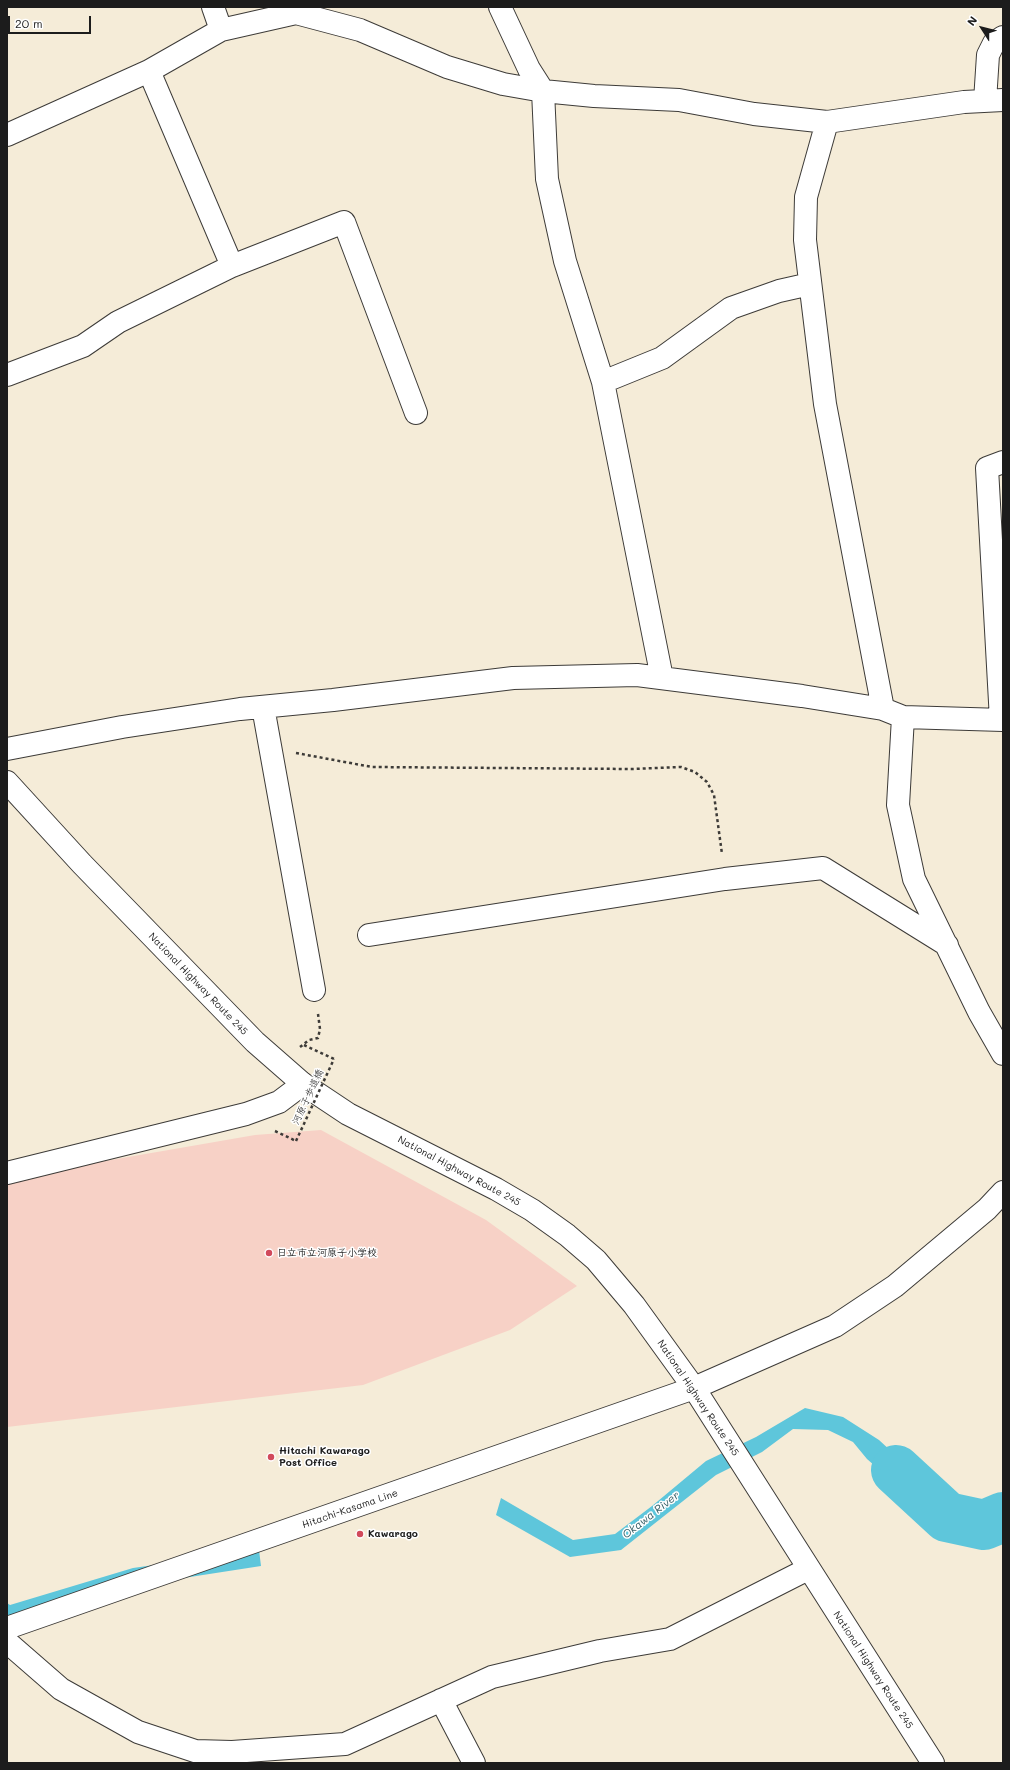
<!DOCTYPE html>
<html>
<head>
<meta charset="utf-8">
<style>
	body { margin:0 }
	#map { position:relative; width:1010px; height:1770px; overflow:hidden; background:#f5ecd8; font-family:Mali,sans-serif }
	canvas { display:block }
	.frame { position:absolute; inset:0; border:8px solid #1c1c1c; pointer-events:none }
	.north { position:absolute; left:962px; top:8px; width:40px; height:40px; -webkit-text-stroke:3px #fff; paint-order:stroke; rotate:306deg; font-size:11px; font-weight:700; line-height:16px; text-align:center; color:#1c1c1c }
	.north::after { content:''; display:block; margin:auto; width:14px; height:18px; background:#1c1c1c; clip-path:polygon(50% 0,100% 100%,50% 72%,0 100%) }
	.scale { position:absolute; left:8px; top:16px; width:83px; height:18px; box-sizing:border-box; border:2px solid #1c1c1c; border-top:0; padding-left:5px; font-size:12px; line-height:14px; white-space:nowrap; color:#1c1c1c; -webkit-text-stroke:3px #fff; paint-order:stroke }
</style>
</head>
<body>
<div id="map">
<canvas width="1010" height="1770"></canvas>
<div class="frame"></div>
<div class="north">N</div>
<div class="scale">20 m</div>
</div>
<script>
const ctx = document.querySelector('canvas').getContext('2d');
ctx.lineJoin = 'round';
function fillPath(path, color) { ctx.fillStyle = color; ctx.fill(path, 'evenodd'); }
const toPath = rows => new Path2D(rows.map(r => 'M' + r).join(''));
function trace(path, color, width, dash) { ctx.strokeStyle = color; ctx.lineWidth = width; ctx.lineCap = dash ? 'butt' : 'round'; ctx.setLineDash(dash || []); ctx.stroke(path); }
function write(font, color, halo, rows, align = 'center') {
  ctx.font = font + ' Mali,"Klee One",sans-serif'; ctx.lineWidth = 3; ctx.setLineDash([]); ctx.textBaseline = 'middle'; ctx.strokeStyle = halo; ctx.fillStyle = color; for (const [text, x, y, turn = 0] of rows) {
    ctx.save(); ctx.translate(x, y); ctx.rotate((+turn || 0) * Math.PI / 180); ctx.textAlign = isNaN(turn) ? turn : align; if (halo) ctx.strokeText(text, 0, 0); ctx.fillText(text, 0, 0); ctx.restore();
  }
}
const built = toPath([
	[321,1130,486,1220,577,1286,510,1330,363,1385,7,1427,7,1178,255,1135]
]);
const water = toPath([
	[805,1408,843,1417,879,1440,954,1509,942,1525,867,1459,853,1442,828,1430,793,1429,762,1452,716,1475,621,1550,570,1557,496,1515,501,1498,573,1540,615,1534,652,1506,706,1461,756,1437],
	[259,1550,261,1566,106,1590,7,1619,7,1603,10,1605,133,1568]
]);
const river = toPath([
	[896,1470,947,1517,984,1525,1003,1517]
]);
const path = toPath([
	[296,753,372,767,631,769,681,767,695,772,707,782,714,795,722,854],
	[304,1045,334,1059],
	[300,1047,309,1040,318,1038,320,1029,318,1014],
	[275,1131,296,1141]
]);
const street = toPath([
	[213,7,221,30],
	[500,7,529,69,543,91,547,179,565,261,603,382,662,358,731,308,779,291,810,284],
	[985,101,988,55,994,43,1003,37],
	[827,122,806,197,805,240,825,404,883,709],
	[7,135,149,71,221,30,296,13,360,30,447,67,503,84,543,91,594,96,679,100,754,114,827,122,964,102,1003,100],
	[232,266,344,222,416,413],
	[7,375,83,346,118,322,232,266,149,71],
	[603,382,662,678],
	[263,707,314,990],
	[903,717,898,805,914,879,979,1012,1003,1054],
	[1001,720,987,468,1003,462],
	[7,749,122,727,240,709,333,700,513,678,637,675,802,696,883,709,903,717,1003,720],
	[369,935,725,879,823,868,947,945],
	[7,1173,246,1114,279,1102,303,1084],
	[694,1388,835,1326,895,1286,987,1209,1003,1192],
	[7,1642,61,1689,138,1732,195,1751,232,1752,345,1744,492,1677,600,1651,670,1639,808,1569],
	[441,1700,474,1763]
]);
const primary = toPath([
	[7,1628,694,1388]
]);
const highway = toPath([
	[7,782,82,864,255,1042,303,1084,348,1114,496,1189,532,1210,567,1235,596,1260,634,1305,694,1388,933,1763]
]);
const pathBridge = toPath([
	[296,1141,334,1059]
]);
const markers = [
	[269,1253,4,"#d1495b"],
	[271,1457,4,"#d1495b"],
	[360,1534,4,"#d1495b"]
];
const streetNames = [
	["National Highway Route 245",198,984,46],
	["河原子歩道橋",308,1097,-65],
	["National Highway Route 245",459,1171,28],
	["National Highway Route 245",698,1398,56],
	["Hitachi-Kasama Line",350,1509,-19],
	["National Highway Route 245",873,1670,57]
];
const poiNames = [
	["日立市立河原子小学校",277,1253],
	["Hitachi Kawarago",279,1451],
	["Post Office",279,1463],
	["Kawarago",368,1534]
];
const waterNames = [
	["Okawa River",651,1515,-38]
];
fillPath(built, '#f7d1c6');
fillPath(water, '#5ec6db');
trace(river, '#5ec6db', 50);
trace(street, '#3d3b38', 24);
trace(primary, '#3d3b38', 24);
trace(highway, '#3d3b38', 24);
trace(path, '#3d3b38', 2.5, [3, 3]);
trace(street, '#fff', 22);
trace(primary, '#fff', 22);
trace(highway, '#fff', 22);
trace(pathBridge, '#3d3b38', 2.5, [3, 3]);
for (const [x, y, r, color] of markers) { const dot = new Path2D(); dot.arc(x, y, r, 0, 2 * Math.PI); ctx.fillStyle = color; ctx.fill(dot); trace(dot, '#fff', 1.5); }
write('10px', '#1c1c1c', '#fff', streetNames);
write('bold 10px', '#1c1c1c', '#fff', poiNames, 'left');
write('italic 11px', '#366068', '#fff', waterNames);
</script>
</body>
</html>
